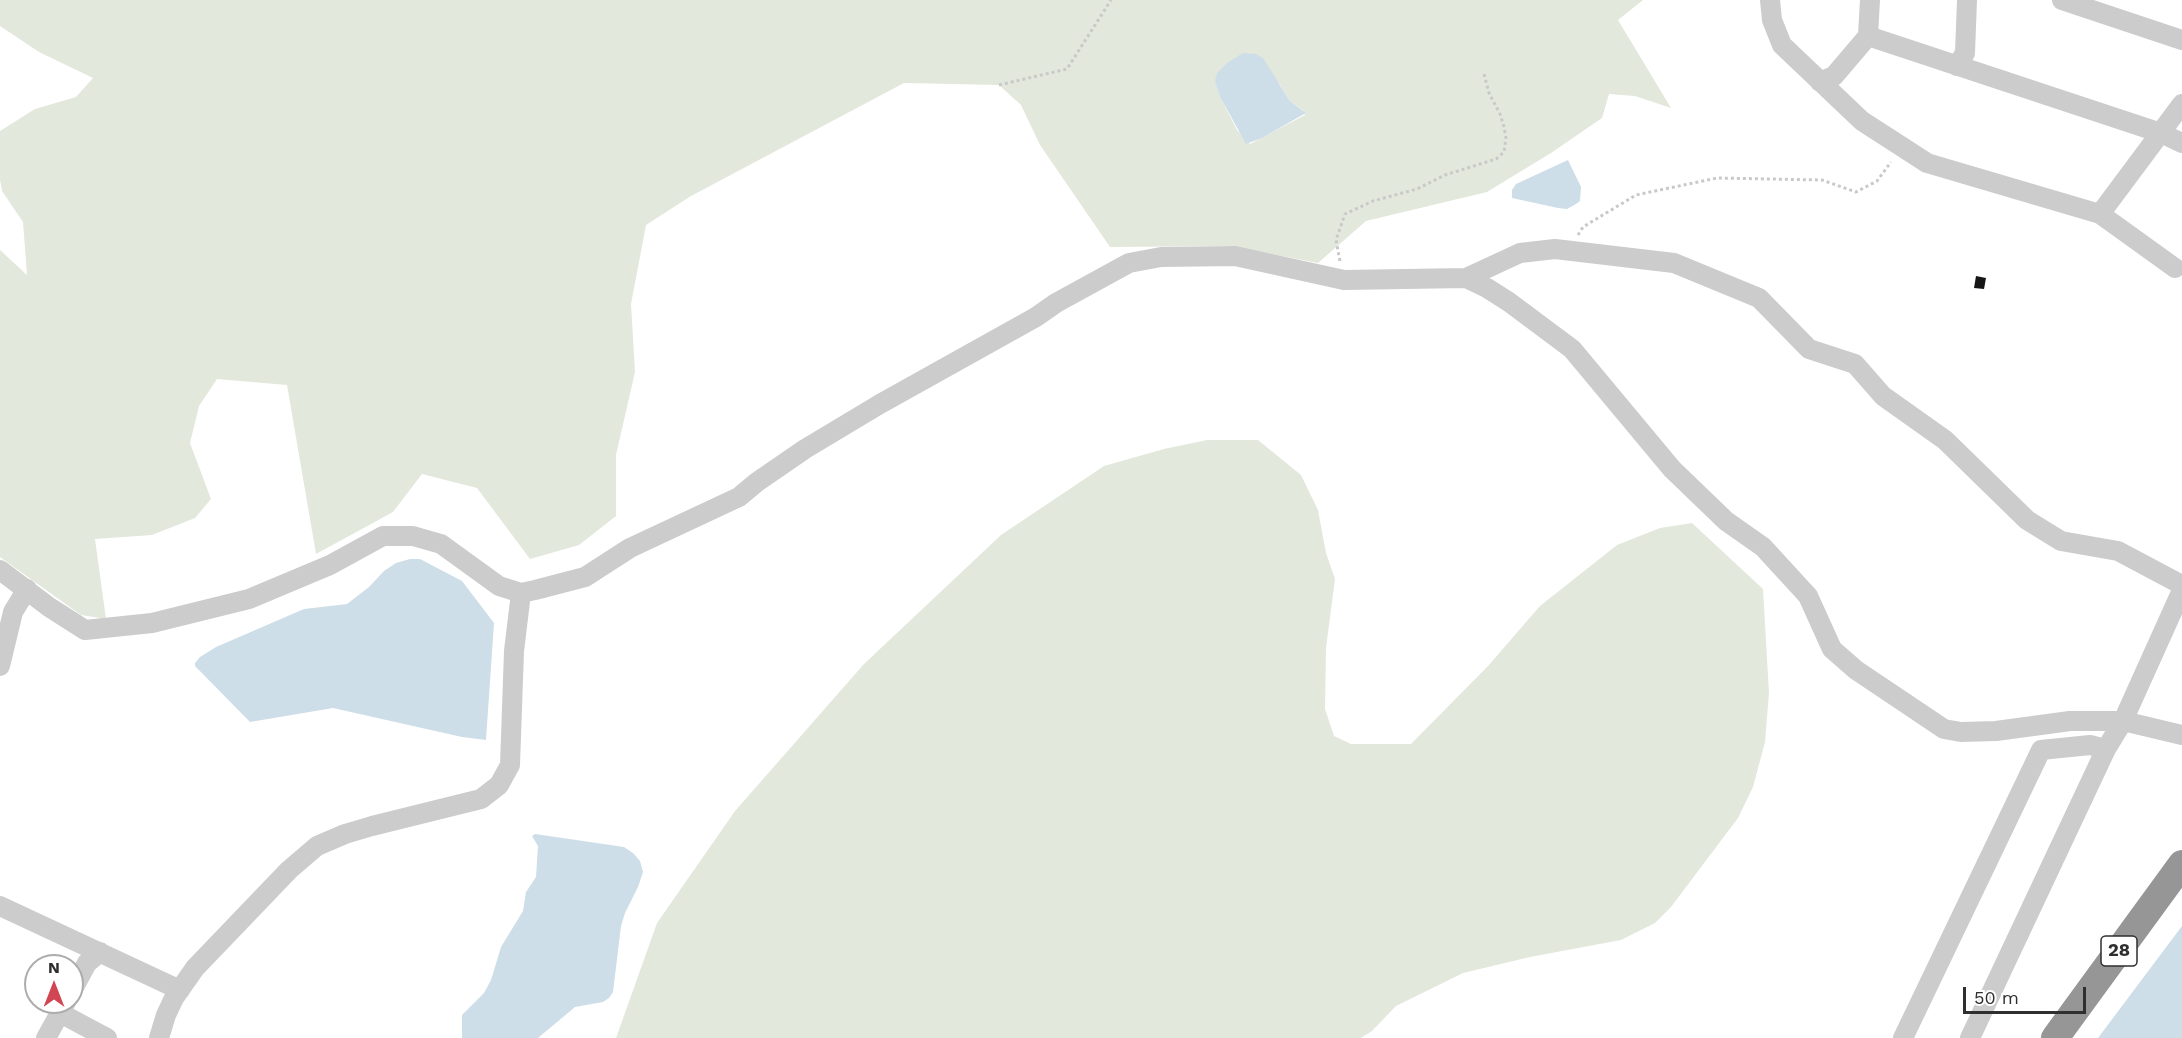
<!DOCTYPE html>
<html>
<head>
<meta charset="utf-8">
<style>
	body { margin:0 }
	#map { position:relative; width:2182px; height:1038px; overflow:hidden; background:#fff; font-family:"Work Sans",sans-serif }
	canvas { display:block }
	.north { position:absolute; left:24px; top:954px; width:60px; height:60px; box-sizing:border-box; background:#fff; border:2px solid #acacac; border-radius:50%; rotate:0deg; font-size:16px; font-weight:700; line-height:24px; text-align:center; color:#2f2f2f }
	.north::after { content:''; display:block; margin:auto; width:21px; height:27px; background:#d24653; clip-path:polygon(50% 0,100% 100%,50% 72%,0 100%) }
	.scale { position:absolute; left:1963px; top:987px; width:123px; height:27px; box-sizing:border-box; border:3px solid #2f2f2f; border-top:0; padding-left:8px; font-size:18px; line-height:21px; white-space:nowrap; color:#2f2f2f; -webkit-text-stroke:4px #fff; paint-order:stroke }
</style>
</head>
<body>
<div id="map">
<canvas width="2182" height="1038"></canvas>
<div class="north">N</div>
<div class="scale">50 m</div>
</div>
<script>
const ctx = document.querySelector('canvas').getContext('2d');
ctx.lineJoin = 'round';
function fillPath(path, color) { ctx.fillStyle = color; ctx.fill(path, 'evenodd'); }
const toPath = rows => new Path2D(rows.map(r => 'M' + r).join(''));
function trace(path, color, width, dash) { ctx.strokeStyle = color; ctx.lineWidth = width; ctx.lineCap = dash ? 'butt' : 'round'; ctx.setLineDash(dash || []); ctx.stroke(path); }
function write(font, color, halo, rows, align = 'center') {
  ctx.font = font + ' "Work Sans",sans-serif'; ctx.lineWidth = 6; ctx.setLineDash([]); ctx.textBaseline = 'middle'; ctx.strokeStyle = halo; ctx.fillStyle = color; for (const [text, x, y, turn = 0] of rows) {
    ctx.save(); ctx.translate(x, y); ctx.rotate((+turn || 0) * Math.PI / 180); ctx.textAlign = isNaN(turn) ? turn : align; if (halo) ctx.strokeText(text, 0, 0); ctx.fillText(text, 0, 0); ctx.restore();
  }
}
const green = toPath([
	[0,0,1643,0,1618,20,1671,108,1635,96,1609,94,1602,118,1551,153,1487,192,1366,221,1318,263,1230,246,1110,247,1040,145,1021,105,999,85,904,83,691,196,646,225,631,304,635,372,616,455,616,516,579,545,530,559,477,488,422,474,393,512,316,554,287,385,217,379,199,406,190,443,211,499,195,518,152,535,95,539,106,619,81,615,0,557,0,250,27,275,23,222,2,191,0,180,0,131,35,109,76,97,93,78,39,52,0,26],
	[1215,80,1279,83,1290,101,1304,111,1305,115,1250,144,1237,130,1220,97],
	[1207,440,1258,440,1301,475,1318,510,1326,553,1335,579,1326,648,1325,709,1334,736,1351,744,1411,744,1488,666,1540,606,1617,545,1660,528,1692,523,1763,589,1769,693,1765,742,1753,787,1738,818,1671,907,1655,923,1621,940,1530,957,1463,973,1396,1006,1372,1031,1361,1038,616,1038,657,923,735,811,864,664,1001,535,1104,466,1164,449]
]);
const water = toPath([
	[1243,53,1256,54,1263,58,1290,101,1306,113,1262,138,1246,144,1220,97,1215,81,1217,73,1227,63],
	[1568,160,1581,187,1580,201,1576,204,1567,209,1558,208,1512,198,1512,190,1516,184],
	[410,559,420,559,462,581,494,623,486,740,462,737,333,708,250,722,195,666,195,663,200,657,216,647,304,609,347,604,369,587,384,571,396,563],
	[535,834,624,847,633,853,640,861,643,872,638,887,625,913,621,926,613,992,609,998,603,1002,575,1007,538,1038,462,1038,462,1015,484,993,491,980,501,947,523,911,526,892,536,877,538,846,532,836],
	[2182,926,2182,1038,2098,1038]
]);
const building = toPath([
	[1976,276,1986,278,1984,289,1974,288]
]);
const path = toPath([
	[999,85,1067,69,1111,0],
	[1578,235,1583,227,1636,195,1717,178,1822,180,1856,192,1877,181,1891,162],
	[1340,261,1336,240,1345,214,1373,201,1417,189,1445,175,1496,159,1504,152,1506,138,1504,127,1500,114,1489,93,1484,74]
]);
const minor = toPath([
	[1770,0,1772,20,1782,45,1862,121,1893,141,1927,163,2100,214,2182,104],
	[2062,0,2182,40],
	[1868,36,2161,133,2182,143],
	[1957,66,1965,53,1967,0],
	[1820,82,1834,76,1868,36,1870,0],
	[2100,214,2175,268],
	[1466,278,1487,288,1509,302,1572,349,1672,469,1726,521,1763,547,1808,596,1832,649,1856,670,1944,729,1961,732,1996,731,2070,721,2123,721,2182,735],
	[0,570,49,607,85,630,152,623,249,599,330,565,383,536,413,536,441,544,499,586,521,593,535,590,585,577,630,548,739,497,757,482,805,449,880,404,1036,317,1056,303,1129,263,1161,257,1235,256,1344,280,1466,278,1520,253,1555,249,1674,263,1759,298,1809,349,1855,364,1883,396,1945,440,2027,520,2061,541,2118,551,2182,585],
	[0,666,13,612,27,589],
	[0,906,180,990],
	[72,991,87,963,100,952],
	[60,1013,107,1038],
	[46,1038,66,1002],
	[159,1038,166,1015,174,998,195,968,289,870,317,846,345,834,372,826,481,799,499,785,510,765,514,651,521,593],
	[1903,1038,2041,750,2090,745,2106,749],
	[1970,1038,2106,749,2123,721,2182,590]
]);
const highway = toPath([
	[2055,1038,2182,864]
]);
const shields = [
	[2119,951,36]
];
const shieldNames = [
	["28",2119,951]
];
fillPath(green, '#e3e8dc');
fillPath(water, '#cddee8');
fillPath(building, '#161616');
trace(path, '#c9c9c9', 3, [3, 3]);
trace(minor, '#ccc', 20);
trace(highway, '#969696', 28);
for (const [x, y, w] of shields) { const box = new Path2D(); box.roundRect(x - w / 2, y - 15, w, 30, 4.5); ctx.fillStyle = '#fff'; ctx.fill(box); trace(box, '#2f2f2f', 1.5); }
write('bold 18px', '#2f2f2f', null, shieldNames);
</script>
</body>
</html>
